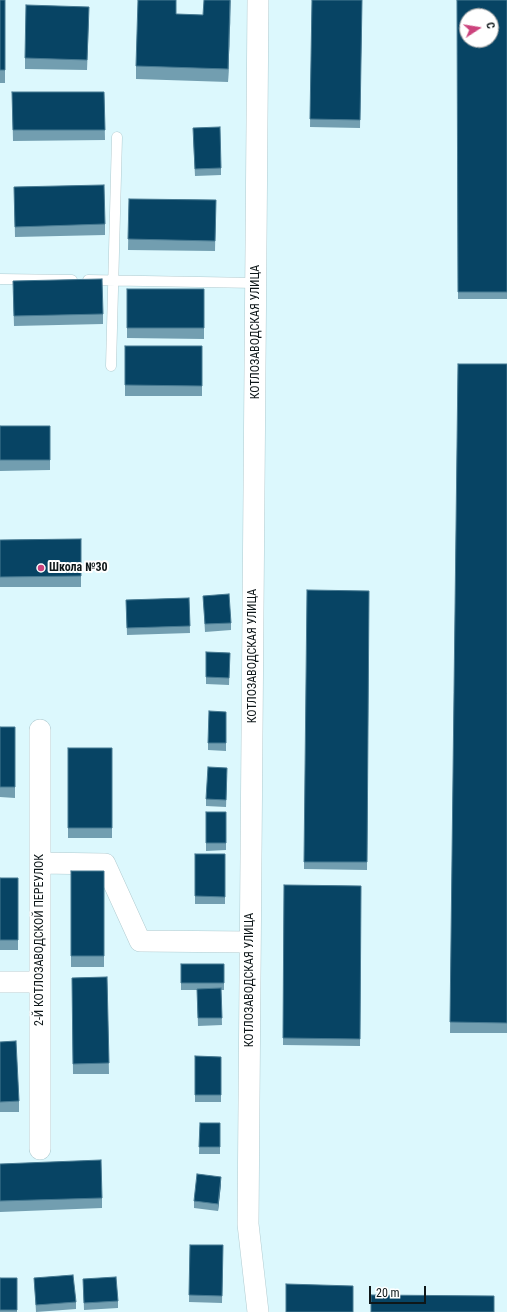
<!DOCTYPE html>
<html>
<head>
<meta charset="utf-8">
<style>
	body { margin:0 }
	#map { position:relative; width:507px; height:1312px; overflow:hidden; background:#dcf8fd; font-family:"Roboto Condensed",sans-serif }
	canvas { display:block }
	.north { position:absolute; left:459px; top:8px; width:40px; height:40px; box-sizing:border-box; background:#fff; border:1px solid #9fa2a3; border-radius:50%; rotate:78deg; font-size:11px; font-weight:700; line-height:16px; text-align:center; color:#0e1719 }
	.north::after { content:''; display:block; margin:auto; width:14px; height:18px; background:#cc437d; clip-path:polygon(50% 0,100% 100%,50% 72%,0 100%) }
	.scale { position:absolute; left:369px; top:1286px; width:57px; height:18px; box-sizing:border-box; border:2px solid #0e1719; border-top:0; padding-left:5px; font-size:12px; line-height:14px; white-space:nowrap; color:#0e1719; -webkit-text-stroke:3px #fff; paint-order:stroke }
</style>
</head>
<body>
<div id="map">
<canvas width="507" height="1312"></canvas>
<div class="north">С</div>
<div class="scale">20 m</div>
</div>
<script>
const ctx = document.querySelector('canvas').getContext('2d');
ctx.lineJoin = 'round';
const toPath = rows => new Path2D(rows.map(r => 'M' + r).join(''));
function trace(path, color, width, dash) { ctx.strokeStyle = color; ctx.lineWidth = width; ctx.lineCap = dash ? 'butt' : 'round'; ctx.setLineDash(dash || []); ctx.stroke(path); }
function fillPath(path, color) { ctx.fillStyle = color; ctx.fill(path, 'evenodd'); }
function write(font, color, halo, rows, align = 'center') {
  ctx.font = font + ' "Roboto Condensed",sans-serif'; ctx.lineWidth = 4; ctx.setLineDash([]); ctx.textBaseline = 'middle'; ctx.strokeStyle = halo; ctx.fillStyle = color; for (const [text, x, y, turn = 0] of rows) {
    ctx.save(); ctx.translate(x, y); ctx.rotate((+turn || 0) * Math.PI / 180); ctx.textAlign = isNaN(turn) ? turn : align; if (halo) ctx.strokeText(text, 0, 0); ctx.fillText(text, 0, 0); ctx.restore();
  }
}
const service = toPath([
	[0,279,72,280],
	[88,280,256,283],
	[111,366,117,137]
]);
const minor = toPath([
	[40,863,105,864,140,941,250,942],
	[0,982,40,982],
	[40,1149,40,730],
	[258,1312,248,1224,258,0]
]);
const wall = toPath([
	[0,0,5,0,5,83,0,83],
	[176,0,176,14,203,15,231,0,228,82,136,79,136,66],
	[312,0,362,0,360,128,310,127],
	[457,0,507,0,507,299,458,299],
	[89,18,87,70,25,69,25,58],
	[12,92,104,92,105,140,13,141],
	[193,136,221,168,221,175,195,176],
	[14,187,105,224,105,235,15,237],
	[129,199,216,200,215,251,128,250],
	[127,289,204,289,204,339,127,338],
	[13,291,103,314,103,324,14,326],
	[125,346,202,346,202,396,125,396],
	[458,364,507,364,507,1033,450,1033],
	[0,426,50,426,50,470,0,471],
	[81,539,81,587,0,587,0,540],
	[369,591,367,870,304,869,304,862],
	[203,596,231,623,231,630,205,632],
	[189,598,190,633,127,635,126,600],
	[206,652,230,653,229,685,206,684],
	[226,712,226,751,208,750,208,743],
	[0,727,15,727,15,798,0,797],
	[68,748,112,748,112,838,68,838],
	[227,775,226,807,206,806,206,799],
	[206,812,226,812,226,850,206,851],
	[195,854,225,854,225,904,195,904],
	[71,871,104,871,104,967,71,967],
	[0,878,18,878,18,950,0,950],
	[284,885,361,886,360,1046,283,1045],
	[181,964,224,964,224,990,221,990,222,1025,198,1026,197,990,181,990],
	[107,977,109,1074,73,1074,72,978],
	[0,1042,19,1101,19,1112,0,1112],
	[195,1056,221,1057,221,1102,195,1102],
	[200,1123,220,1123,220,1154,199,1154],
	[0,1164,102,1198,102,1208,0,1212],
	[221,1184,218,1211,194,1208,194,1201],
	[190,1245,223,1245,222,1303,189,1302],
	[0,1278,17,1278,17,1312,0,1312],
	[34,1278,76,1302,76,1309,36,1312],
	[83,1279,118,1301,118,1308,84,1310]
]);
const shadedWall = toPath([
	[231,0,228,82,228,69],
	[221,1177,221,1184,218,1211,218,1204]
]);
const building = toPath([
	[0,0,5,0,5,70,0,70,0,0],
	[138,0,176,0,176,14,203,15,204,0,230,0,228,69,136,66,138,0],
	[312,0,362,0,360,120,310,119,312,0],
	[457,0,507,0,507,292,458,292,457,0],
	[467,16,491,16,491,40,467,40,467,16],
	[26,5,89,7,87,60,25,58,26,5],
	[12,92,104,92,105,130,13,130,12,92],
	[220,127,221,168,195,169,193,128,220,127],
	[104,185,105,224,15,227,14,187,104,185],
	[129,199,216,200,215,241,128,239,129,199],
	[102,279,103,314,14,316,13,281,102,279],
	[127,289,204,289,204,328,127,328,127,289],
	[125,346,202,346,202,386,125,385,125,346],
	[458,364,507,364,507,1023,450,1022,458,364],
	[0,426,50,426,50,460,0,460,0,426],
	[81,539,81,576,0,577,0,540,81,539],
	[307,590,369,591,367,862,304,862,307,590],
	[229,594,231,623,205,624,203,596,229,594],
	[189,598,190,626,127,628,126,600,189,598],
	[206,652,230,653,229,678,206,677,206,652],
	[209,711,226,712,226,743,208,743,209,711],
	[0,727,15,727,15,787,0,787,0,727],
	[68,748,112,748,112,828,68,828,68,748],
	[208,767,227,768,226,800,206,799,208,767],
	[206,812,226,812,226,843,206,843,206,812],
	[195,854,225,854,225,897,195,896,195,854],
	[71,871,104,871,104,956,71,956,71,871],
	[0,878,18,878,18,940,0,940,0,878],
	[284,885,361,886,360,1039,283,1038,284,885],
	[181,964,224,964,224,983,181,983,181,964],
	[107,977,109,1063,73,1064,72,978,107,977],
	[221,988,222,1018,198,1018,197,989,221,988],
	[16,1041,19,1101,0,1102,0,1042,16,1041],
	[195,1056,221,1057,221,1095,195,1095,195,1056],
	[200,1123,220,1123,220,1147,199,1147,200,1123],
	[101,1160,102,1198,0,1201,0,1164,101,1160],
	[197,1174,221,1177,218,1204,194,1201,197,1174],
	[190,1245,223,1245,222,1296,189,1295,190,1245],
	[73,1275,76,1302,36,1305,34,1278,73,1275],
	[116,1277,118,1301,84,1303,83,1279,116,1277],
	[0,1278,17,1278,17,1310,0,1310,0,1278],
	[286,1284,353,1286,353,1312,286,1312,286,1284],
	[371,1295,494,1296,494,1312,371,1312,371,1295]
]);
const markers = [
	[41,568,4,"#cc437d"]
];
const streetNames = [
	["КОТЛОЗАВОДСКАЯ УЛИЦА",256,332,-90],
	["КОТЛОЗАВОДСКАЯ УЛИЦА",253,656,-90],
	["2-Й КОТЛОЗАВОДСКОЙ ПЕРЕУЛОК",40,940,-90],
	["КОТЛОЗАВОДСКАЯ УЛИЦА",250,980,-90]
];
const poiNames = [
	["Школа №30",49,568]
];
trace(service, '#b0cbd0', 11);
trace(minor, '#b0cbd0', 22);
trace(service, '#fff', 10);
trace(minor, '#fff', 21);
fillPath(wall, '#729eb0');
fillPath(shadedWall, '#477a92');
fillPath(building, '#074464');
trace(building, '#477a92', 1);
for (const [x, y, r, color] of markers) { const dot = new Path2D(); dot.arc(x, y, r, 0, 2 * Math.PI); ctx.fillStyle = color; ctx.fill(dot); trace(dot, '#fff', 1.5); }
write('12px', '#0e1719', '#fff', streetNames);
write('bold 12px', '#0e1719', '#fff', poiNames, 'left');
</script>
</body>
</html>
